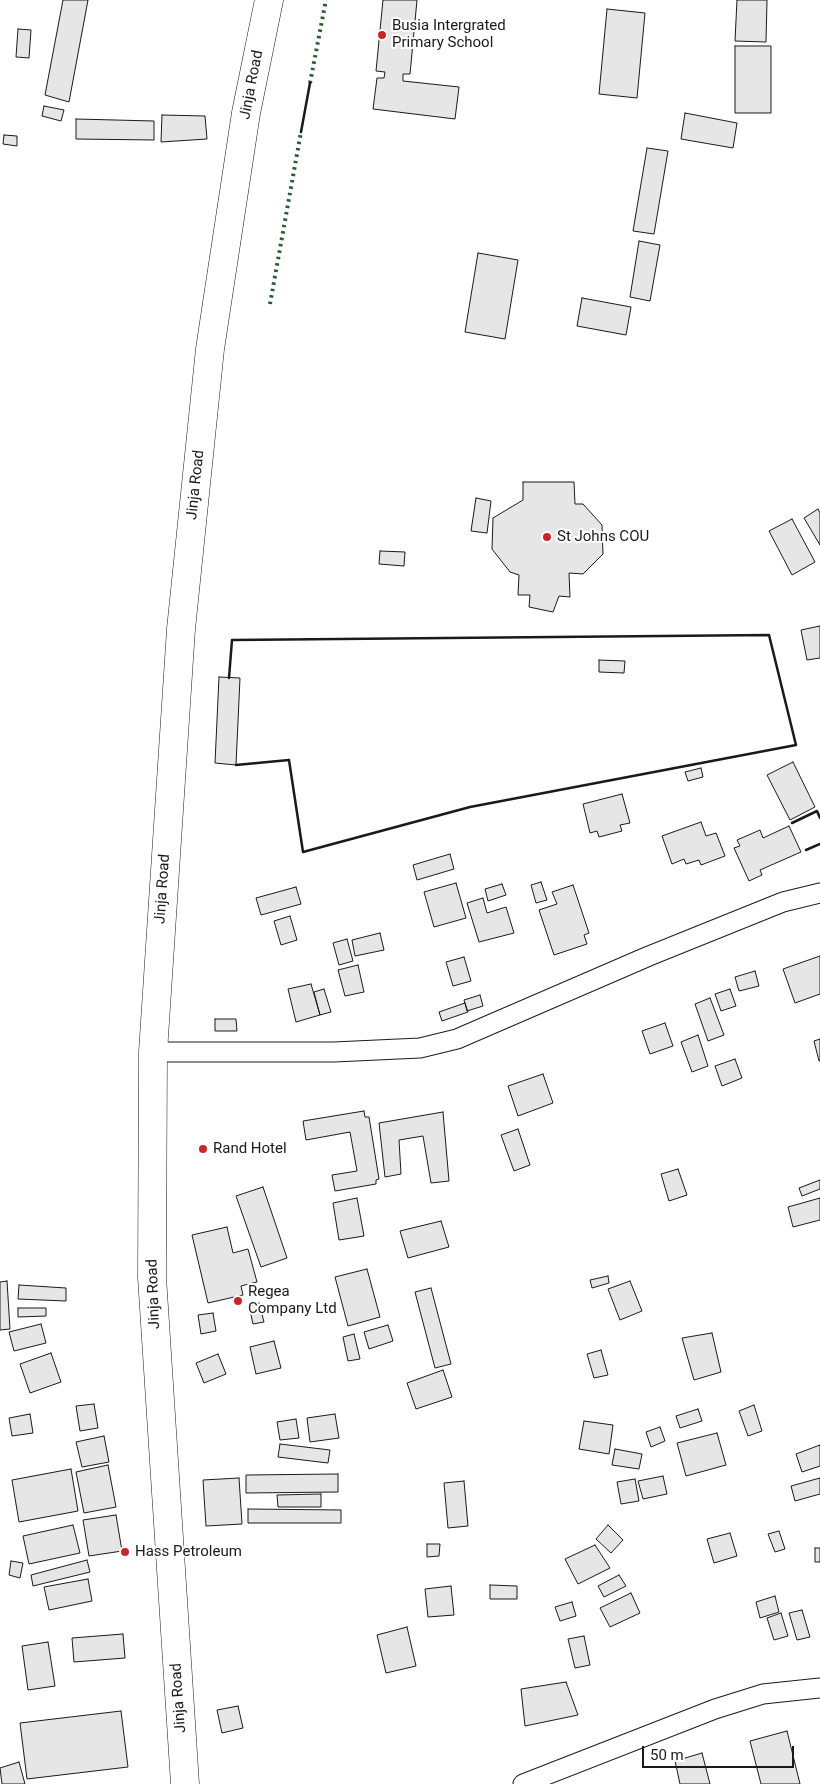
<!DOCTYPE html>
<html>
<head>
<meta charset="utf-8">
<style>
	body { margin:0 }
	#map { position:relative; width:820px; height:1784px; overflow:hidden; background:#fff; font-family:Roboto,sans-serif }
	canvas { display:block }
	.scale { position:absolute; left:642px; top:1746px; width:152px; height:22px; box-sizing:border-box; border:2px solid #1a1a1a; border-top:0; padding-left:6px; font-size:15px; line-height:18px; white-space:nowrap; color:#1a1a1a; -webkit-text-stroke:4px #fff; paint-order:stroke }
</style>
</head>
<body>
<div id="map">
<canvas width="820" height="1784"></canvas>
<div class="scale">50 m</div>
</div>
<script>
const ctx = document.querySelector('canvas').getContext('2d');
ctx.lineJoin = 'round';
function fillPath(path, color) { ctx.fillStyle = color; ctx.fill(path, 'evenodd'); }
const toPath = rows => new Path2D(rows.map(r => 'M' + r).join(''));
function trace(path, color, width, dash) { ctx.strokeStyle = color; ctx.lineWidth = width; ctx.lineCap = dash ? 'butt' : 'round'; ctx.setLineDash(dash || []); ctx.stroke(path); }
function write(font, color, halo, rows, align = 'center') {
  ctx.font = font + ' Roboto,sans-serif'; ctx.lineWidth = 4; ctx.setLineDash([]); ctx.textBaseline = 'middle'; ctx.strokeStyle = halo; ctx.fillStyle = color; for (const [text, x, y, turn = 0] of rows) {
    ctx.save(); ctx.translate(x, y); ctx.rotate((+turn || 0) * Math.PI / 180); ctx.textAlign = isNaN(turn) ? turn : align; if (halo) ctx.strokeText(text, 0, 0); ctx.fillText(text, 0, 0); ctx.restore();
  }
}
const building = toPath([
	[63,0,88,0,69,102,45,95,63,0],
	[383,0,417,0,410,74,403,74,403,81,459,87,455,119,373,109,377,78,384,78,385,72,376,71,383,0],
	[737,0,767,0,766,42,735,41,737,0],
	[607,9,645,13,637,98,599,94,607,9],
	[18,29,31,30,29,58,16,57,18,29],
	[735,46,771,46,771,113,735,113,735,46],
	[44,106,64,110,61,121,42,116,44,106],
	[685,113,737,123,733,148,681,139,685,113],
	[162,115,205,116,207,139,161,142,162,115],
	[76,119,154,121,154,140,76,139,76,119],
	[4,135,17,136,17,146,3,144,4,135],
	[647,148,668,151,654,234,633,231,647,148],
	[639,241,660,245,650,301,630,297,639,241],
	[478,253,518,260,505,339,465,332,478,253],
	[582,298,631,307,626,335,577,326,582,298],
	[523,482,574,482,575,504,583,504,602,525,603,554,583,574,569,573,570,597,559,596,553,612,529,607,530,595,518,595,519,575,510,572,492,549,493,518,523,500,523,482],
	[476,498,491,501,487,533,471,531,476,498],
	[818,509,820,513,820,545,804,518,818,509],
	[792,519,815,562,792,575,769,531,792,519],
	[380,551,405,552,404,566,379,564,380,551],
	[820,626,820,658,807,660,801,630,820,626],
	[599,660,625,661,624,673,599,672,599,660],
	[219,677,240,678,236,765,215,763,219,677],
	[793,762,815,807,790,820,767,775,793,762],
	[701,768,703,777,688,781,685,772,701,768],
	[622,794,630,823,620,825,622,831,599,837,597,831,590,833,583,804,622,794],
	[701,822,706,836,716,833,725,856,701,865,699,860,686,864,684,859,672,864,662,836,701,822],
	[789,826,801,852,760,870,762,875,749,881,734,848,740,846,737,840,760,830,763,838,789,826],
	[450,854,454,869,417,880,413,865,450,854],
	[541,882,547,900,536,903,531,885,541,882],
	[456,883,466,918,434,927,424,892,456,883],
	[502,884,506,895,488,901,485,889,502,884],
	[573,885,589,933,584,935,587,944,554,955,539,910,557,904,552,892,573,885],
	[296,887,301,904,261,915,256,898,296,887],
	[483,898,487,913,506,907,514,933,479,942,467,903,483,898],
	[290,916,297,940,281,945,274,921,290,916],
	[380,933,384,950,355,956,352,940,380,933],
	[347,939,353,961,339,965,333,943,347,939],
	[820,956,820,994,795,1003,783,969,820,956],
	[464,957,471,981,453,986,446,962,464,957],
	[358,965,364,992,345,996,338,970,358,965],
	[755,971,759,986,739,991,735,977,755,971],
	[311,984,320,1015,296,1022,288,989,311,984],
	[324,989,331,1012,320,1015,314,992,324,989],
	[730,989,736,1006,721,1011,715,994,730,989],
	[480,995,483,1006,467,1011,464,1000,480,995],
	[710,998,724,1035,708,1041,695,1004,710,998],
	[465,1003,468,1012,442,1021,439,1012,465,1003],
	[215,1019,236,1019,237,1031,215,1031,215,1019],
	[665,1023,673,1046,650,1054,642,1031,665,1023],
	[698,1035,708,1066,692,1072,681,1042,698,1035],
	[820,1039,820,1061,819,1061,814,1041,820,1039],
	[735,1059,742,1078,722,1086,715,1066,735,1059],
	[543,1074,553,1103,518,1116,508,1086,543,1074],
	[364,1111,365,1117,369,1117,379,1179,376,1180,376,1184,335,1191,332,1175,357,1171,350,1132,306,1140,303,1121,364,1111],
	[443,1112,449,1181,431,1183,423,1136,399,1140,401,1174,385,1177,379,1123,443,1112],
	[518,1129,530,1165,514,1171,501,1135,518,1129],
	[678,1169,687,1195,669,1201,661,1174,678,1169],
	[820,1180,820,1189,802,1196,799,1188,820,1180],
	[263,1187,287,1258,261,1267,236,1196,263,1187],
	[357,1198,364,1236,339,1240,333,1203,357,1198],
	[820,1198,820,1220,793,1227,788,1207,820,1198],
	[441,1221,449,1247,408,1258,400,1231,441,1221],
	[227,1227,233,1253,248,1249,257,1282,241,1286,243,1295,208,1303,192,1235,227,1227],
	[367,1269,380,1317,348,1326,335,1277,367,1269],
	[608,1276,609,1283,592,1288,590,1280,608,1276],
	[7,1281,10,1329,0,1330,0,1282,7,1281],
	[630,1281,642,1311,620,1320,608,1289,630,1281],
	[19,1285,66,1288,66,1301,18,1299,19,1285],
	[431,1288,451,1364,435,1368,415,1292,431,1288],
	[259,1303,264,1322,253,1324,249,1306,259,1303],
	[18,1308,46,1308,46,1316,18,1317,18,1308],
	[213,1313,216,1331,201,1334,198,1315,213,1313],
	[41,1324,46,1343,14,1351,9,1332,41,1324],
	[388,1325,393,1341,369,1349,364,1332,388,1325],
	[712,1333,721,1372,694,1380,682,1338,712,1333],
	[354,1334,360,1359,348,1361,343,1337,354,1334],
	[274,1341,281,1368,256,1374,250,1347,274,1341],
	[601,1350,608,1375,594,1378,587,1354,601,1350],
	[51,1353,61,1382,30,1393,20,1364,51,1353],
	[218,1354,226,1374,204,1383,196,1363,218,1354],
	[443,1370,452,1397,416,1409,407,1383,443,1370],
	[94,1404,98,1428,80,1431,76,1406,94,1404],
	[754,1405,762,1431,748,1436,739,1411,754,1405],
	[698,1409,702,1421,680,1428,676,1416,698,1409],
	[30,1414,33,1433,12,1436,9,1418,30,1414],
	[335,1414,339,1438,310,1442,307,1418,335,1414],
	[296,1419,299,1438,280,1440,277,1422,296,1419],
	[584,1421,613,1425,609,1454,579,1449,584,1421],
	[660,1427,665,1441,651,1447,646,1432,660,1427],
	[717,1433,726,1465,686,1476,677,1443,717,1433],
	[104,1436,109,1462,82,1467,76,1442,104,1436],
	[280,1444,330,1450,328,1463,278,1457,280,1444],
	[820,1445,820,1466,802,1472,796,1454,820,1445],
	[615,1449,642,1454,639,1469,612,1465,615,1449],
	[108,1465,116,1507,84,1513,76,1472,108,1465],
	[71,1469,78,1511,19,1522,12,1480,71,1469],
	[338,1474,338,1492,246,1493,246,1475,338,1474],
	[663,1476,667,1494,643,1499,638,1481,663,1476],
	[239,1478,242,1524,206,1526,203,1480,239,1478],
	[820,1478,820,1494,795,1501,791,1486,820,1478],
	[635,1479,639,1501,621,1504,617,1482,635,1479],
	[464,1481,468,1526,448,1528,444,1483,464,1481],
	[321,1494,321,1507,278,1507,277,1495,321,1494],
	[248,1509,341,1510,341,1523,248,1523,248,1509],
	[116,1515,122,1551,89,1556,83,1520,116,1515],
	[73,1525,80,1553,29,1564,23,1536,73,1525],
	[608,1525,623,1540,611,1553,596,1539,608,1525],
	[779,1531,785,1549,775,1552,768,1534,779,1531],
	[730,1533,737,1556,714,1563,707,1539,730,1533],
	[427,1544,440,1544,439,1556,427,1557,427,1544],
	[595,1545,610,1568,578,1584,565,1559,595,1545],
	[815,1548,820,1548,820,1562,815,1562,815,1548],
	[87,1560,90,1572,33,1586,31,1575,87,1560],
	[11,1561,23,1563,20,1578,9,1575,11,1561],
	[619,1575,626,1586,604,1597,598,1586,619,1575],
	[88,1579,92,1601,49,1610,44,1587,88,1579],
	[490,1585,517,1586,517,1599,490,1599,490,1585],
	[451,1586,454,1615,428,1617,425,1589,451,1586],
	[631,1593,640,1613,610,1627,600,1608,631,1593],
	[775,1596,779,1612,760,1618,756,1602,775,1596],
	[572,1602,576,1616,560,1621,555,1607,572,1602],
	[802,1610,810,1637,797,1640,789,1613,802,1610],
	[781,1613,788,1636,774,1640,767,1618,781,1613],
	[407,1627,416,1666,386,1673,377,1635,407,1627],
	[123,1634,125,1658,74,1662,72,1638,123,1634],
	[584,1636,590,1665,575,1668,568,1639,584,1636],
	[48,1642,55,1686,28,1690,22,1646,48,1642],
	[566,1682,578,1715,525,1726,521,1689,566,1682],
	[238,1706,243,1728,222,1733,217,1710,238,1706],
	[121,1711,128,1767,27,1779,20,1723,121,1711],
	[787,1731,800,1784,761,1784,750,1741,787,1731],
	[702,1753,710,1784,680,1784,675,1761,702,1753],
	[19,1762,25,1784,2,1784,0,1768,19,1762]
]);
const street = toPath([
	[153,1052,334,1052,420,1048,457,1039,649,956,783,902,820,893],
	[523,1784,715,1709,763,1694,820,1688]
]);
const primary = toPath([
	[185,1784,152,1277,153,1052,181,629,210,349,246,113,269,0]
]);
const hedge = toPath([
	[310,83,326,0],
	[270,304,301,132]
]);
const wall = toPath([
	[301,132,310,83],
	[229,678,232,640,769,635,796,745,470,807,303,852,289,760,236,765],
	[792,823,817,811,820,818],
	[806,850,820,844]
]);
const markers = [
	[382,35,5,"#c62828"],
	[547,537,5,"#c62828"],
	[203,1149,5,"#c62828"],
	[238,1301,5,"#c62828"],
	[125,1552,5,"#c62828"]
];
const poiNames = [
	["Busia Intergrated",392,26],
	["Primary School",392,43],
	["St Johns COU",557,537],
	["Rand Hotel",213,1149],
	["Regea",248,1292],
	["Company Ltd",248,1309],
	["Hass Petroleum",135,1552]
];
const streetNames = [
	["Jinja Road",252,85,-79],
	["Jinja Road",196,485,-84],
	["Jinja Road",163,889,-86],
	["Jinja Road",154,1294,-92],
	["Jinja Road",179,1698,-94]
];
fillPath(building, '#e6e6e6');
trace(building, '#1a1a1a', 1);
trace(street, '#1a1a1a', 21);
trace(primary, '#1a1a1a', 29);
trace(street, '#fff', 19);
trace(primary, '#fff', 28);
trace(hedge, '#2b5a34', 4, [2.5, 4]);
trace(wall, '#1a1a1a', 2.5);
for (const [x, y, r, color] of markers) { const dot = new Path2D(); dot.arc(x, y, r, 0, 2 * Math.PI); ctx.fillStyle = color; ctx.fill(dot); trace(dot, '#fff', 2); }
write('15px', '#1a1a1a', '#fff', poiNames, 'left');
write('15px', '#1a1a1a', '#fff', streetNames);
</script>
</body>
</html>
